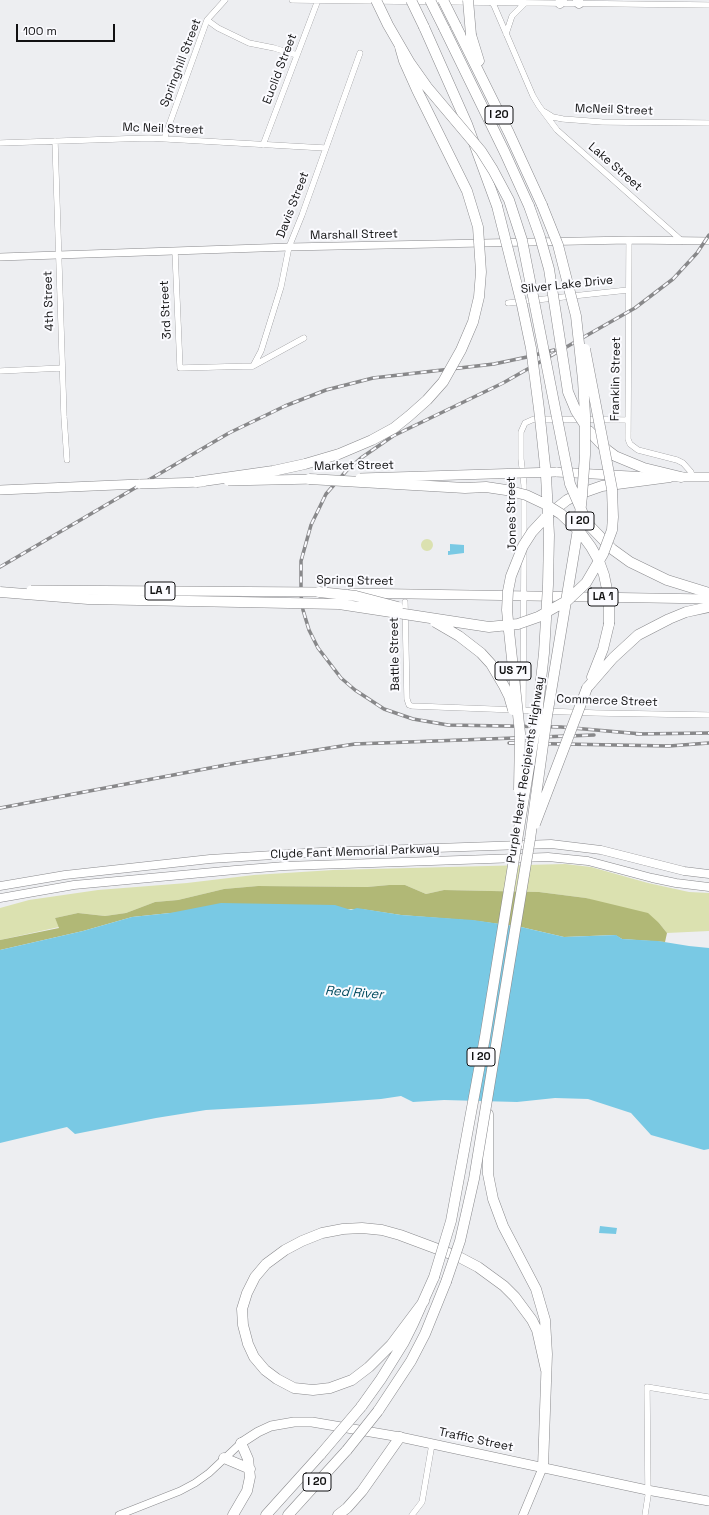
<!DOCTYPE html>
<html>
<head>
<meta charset="utf-8">
<style>
	body { margin:0 }
	#map { position:relative; width:709px; height:1515px; overflow:hidden; background:#edeef1; font-family:"Space Grotesk",sans-serif }
	canvas { display:block }
	.scale { position:absolute; left:16px; top:24px; width:99px; height:18px; box-sizing:border-box; border:2px solid #111112; border-top:0; padding-left:5px; font-size:12px; line-height:14px; white-space:nowrap; color:#111112; -webkit-text-stroke:3px #fbfbff; paint-order:stroke }
</style>
</head>
<body>
<div id="map">
<canvas width="709" height="1515"></canvas>
<div class="scale">100 m</div>
</div>
<script>
const ctx = document.querySelector('canvas').getContext('2d');
ctx.lineJoin = 'round';
function fillPath(path, color) { ctx.fillStyle = color; ctx.fill(path, 'evenodd'); }
const toPath = rows => new Path2D(rows.map(r => 'M' + r).join(''));
function trace(path, color, width, dash) { ctx.strokeStyle = color; ctx.lineWidth = width; ctx.lineCap = dash ? 'butt' : 'round'; ctx.setLineDash(dash || []); ctx.stroke(path); }
function write(font, color, halo, rows, align = 'center') {
  ctx.font = font + ' "Space Grotesk",sans-serif'; ctx.lineWidth = 4; ctx.setLineDash([]); ctx.textBaseline = 'middle'; ctx.strokeStyle = halo; ctx.fillStyle = color; for (const [text, x, y, turn = 0] of rows) {
    ctx.save(); ctx.translate(x, y); ctx.rotate((+turn || 0) * Math.PI / 180); ctx.textAlign = isNaN(turn) ? turn : align; if (halo) ctx.strokeText(text, 0, 0); ctx.fillText(text, 0, 0); ctx.restore();
  }
}
const green = toPath([
	'421 545a6 6 0 1 1 12 0a6 6 0 1 1-12 0Z',
	[565,864,591,867,648,883,689,892,709,893,709,931,667,933,659,923,586,898,539,892,444,890,426,894,405,885,389,885,367,887,258,886,224,889,178,900,155,902,126,913,105,916,78,913,55,918,59,927,0,940,0,908,29,900,98,890,187,883,254,875,333,870]
]);
const forest = toPath([
	[389,885,405,885,426,894,444,890,539,892,586,898,648,913,659,923,667,933,665,942,622,939,615,935,564,937,521,927,477,921,401,915,361,909,170,913,132,917,83,931,0,950,0,940,59,928,55,918,78,913,105,916,126,913,155,902,178,900,224,889,258,886,367,887]
]);
const water = toPath([
	[450,544,464,545,464,553,448,555,448,551,450,551],
	[221,903,335,905,351,910,357,908,401,915,473,920,521,927,564,937,616,935,622,939,658,941,689,946,709,948,709,1149,704,1150,651,1135,631,1113,588,1099,555,1098,517,1102,444,1100,413,1102,401,1096,381,1099,313,1104,206,1110,156,1118,75,1134,67,1127,0,1143,0,950,83,931,132,917,170,913],
	[600,1226,617,1228,616,1234,599,1233]
]);
const minor = toPath([
	[292,0,709,5],
	[493,3,533,96,539,106,557,130,682,241],
	[207,20,218,28,249,43,274,48,297,55],
	[506,34,512,16,525,3],
	[545,112,553,117,563,119,602,122,709,123],
	[164,139,207,20,225,0],
	[55,141,64,417,67,460],
	[0,143,149,138,325,148],
	[263,145,318,0],
	[629,240,628,439,630,444,638,450,677,460,683,463,691,472,692,477],
	[175,251,180,368,253,366,304,338],
	[508,303,628,290],
	[253,366,261,351,281,287,289,247,302,215,360,53],
	[0,371,62,368],
	[524,542,524,485,521,459,521,432,525,423,534,419,627,420],
	[405,602,407,699,409,705,412,706,596,713,709,715],
	[523,709,524,551],
	[412,1515,422,1502,432,1444],
	[645,1515,648,1496,647,1387,709,1397]
]);
const tertiary = toPath([
	[490,0,493,3],
	[0,257,289,247,629,240,709,241],
	[119,1515,180,1491,195,1483,209,1473,241,1443]
]);
const secondary = toPath([
	[0,886,65,875,210,859,321,852,551,844,601,850,684,871,709,874],
	[0,898,74,885,235,870,285,866,548,857,588,861,652,878,676,883,709,887],
	[523,1515,543,1467]
]);
const primary = toPath([
	[556,472,649,477],
	[674,477,709,477],
	[0,490,140,484],
	[352,593,709,599],
	[241,1443,258,1432,271,1426,294,1422,312,1422,400,1437,647,1490,709,1501]
]);
const motorway = toPath([
	[578,0,579,3],
	[560,3,562,0],
	[456,26,509,133,542,205],
	[424,27,467,124,497,206],
	[444,28,505,153,529,206],
	[471,35,479,61],
	[589,431,607,450,615,456,644,468,681,477],
	[548,515,567,500,579,494,602,486,670,477],
	[587,523,612,549,630,562,667,580,709,593],
	[592,677,603,649,609,624],
	[587,688,613,658,638,635,669,619,686,612,709,607],
	[488,1114,488,1174,493,1199,503,1226,536,1289,545,1320,547,1354,543,1467],
	[424,1301,391,1345,369,1367,352,1380,330,1388,313,1390,294,1388,277,1379,265,1370,254,1357,248,1344,243,1325,242,1309,247,1293,255,1277,266,1264,285,1250,302,1241,322,1233,343,1229,362,1228,382,1230,400,1235,459,1257,478,1267,504,1286,515,1297,532,1320,537,1330,546,1370],
	[361,1407,381,1379,404,1342,413,1324,434,1277],
	[378,1411,411,1361,425,1334,446,1282],
	[224,1458,250,1469],
	[233,1515,247,1491,250,1477,248,1459,241,1443],
	[266,1515,321,1454],
	[288,1515,347,1450],
	[338,1515,347,1508,362,1491,400,1437]
]);
const rail = toPath([
	[0,567,229,433,285,406,326,390,373,378,494,364,527,357,554,350],
	[636,734,709,733],
	[642,734,561,727,448,725,413,719,384,709,355,690,341,678,318,648,309,630,303,610,301,595,301,561,311,525,326,494,348,469,361,458,393,436,503,383,635,308,673,279,697,253,709,235],
	[509,743,669,746,709,743],
	[0,808,231,764,329,748,355,744,594,735]
]);
const primaryBridge = toPath([
	[360,478,556,472],
	[228,481,315,479],
	[140,484,203,482],
	[31,590,319,592]
]);
const motorwayBridge = toPath([
	[376,0,388,25,410,63,427,87,481,151,493,170,509,200,522,240,570,484,587,523],
	[411,0,424,27],
	[430,0,444,28],
	[443,0,456,26],
	[468,0,471,35],
	[529,206,540,237,549,269,568,392,576,411,585,425],
	[309,479,465,488,486,487,506,490,526,495,545,504,561,514,580,532,591,547,599,561,604,575,609,599,609,624],
	[196,482,273,471,305,464,339,454,372,440,394,428,409,416,427,400,443,382,461,350,473,322,479,297,481,272,478,227,467,191,417,90,404,61,400,47],
	[0,592,88,599,339,604,489,627,518,624,538,617,568,600,586,583,603,554,612,530,613,517,612,489,585,349],
	[319,592,356,596,398,607],
	[435,622,459,636,481,653,491,664,504,686,509,696,513,710],
	[519,790,520,733,509,631,507,610,508,591,511,576,523,546,532,532,545,518],
	[535,824,587,688],
	[434,1277,451,1221,485,1037,536,724,544,653,548,585,549,535,546,475,539,409,531,348,522,305,497,206],
	[446,1282,460,1241,474,1179,530,839,547,716,579,523,582,496,585,455,585,415,583,380,576,316,558,245,542,205],
	[347,1450,378,1411],
	[321,1454,361,1407]
]);
const shields = [
	[499,115,28],
	[580,521,28],
	[160,591,30],
	[603,597,30],
	[513,671,36],
	[481,1057,28],
	[317,1482,28]
];
const shieldNames = [
	["I 20",499,115],
	["I 20",580,521],
	["LA 1",160,591],
	["LA 1",603,597],
	["US 71",513,671],
	["I 20",481,1057],
	["I 20",317,1482]
];
const streetNames = [
	["Springhill Street",181,63,-69],
	["Euclid Street",280,69,-69],
	["McNeil Street",614,110,2],
	["Mc Neil Street",163,129,2],
	["Lake Street",615,167,41],
	["Davis Street",293,205,-69],
	["Marshall Street",354,235,-1],
	["Silver Lake Drive",567,285,-6],
	["4th Street",49,301,-92],
	["3rd Street",166,310,-93],
	["Franklin Street",616,379,-89],
	["Market Street",354,466,-1],
	["Jones Street",512,514,-91],
	["Spring Street",355,581,1],
	["Battle Street",395,654,-91],
	["Commerce Street",607,701,2],
	["Purple Heart Recipients Highway",526,770,-81],
	["Clyde Fant Memorial Parkway",355,852,-2],
	["Traffic Street",476,1440,12]
];
const waterNames = [
	["Red River",354,993,4]
];
fillPath(green, '#dbe1b0');
fillPath(forest, '#b1b876');
fillPath(water, '#79c9e4');
trace(minor, '#89898c', 6);
trace(tertiary, '#89898c', 8);
trace(secondary, '#89898c', 9);
trace(primary, '#89898c', 10);
trace(motorway, '#89898c', 11);
trace(minor, '#fff', 5.5);
trace(tertiary, '#fff', 7);
trace(secondary, '#fff', 8);
trace(primary, '#fff', 9);
trace(motorway, '#fff', 10);
trace(rail, '#88888a', 3.5);
trace(rail, '#fbfbff', 2, [6]);
trace(primaryBridge, '#89898c', 10, []);
trace(motorwayBridge, '#89898c', 11, []);
trace(primaryBridge, '#fff', 9);
trace(motorwayBridge, '#fff', 10);
for (const [x, y, w] of shields) { const box = new Path2D(); box.roundRect(x - w / 2, y - 9, w, 18, 3); ctx.fillStyle = '#fbfbff'; ctx.fill(box); trace(box, '#111112', 1); }
write('bold 11px', '#111112', null, shieldNames);
write('12px', '#111112', '#fbfbff', streetNames);
write('italic 13px', '#034c60', '#fbfbff', waterNames);
</script>
</body>
</html>
